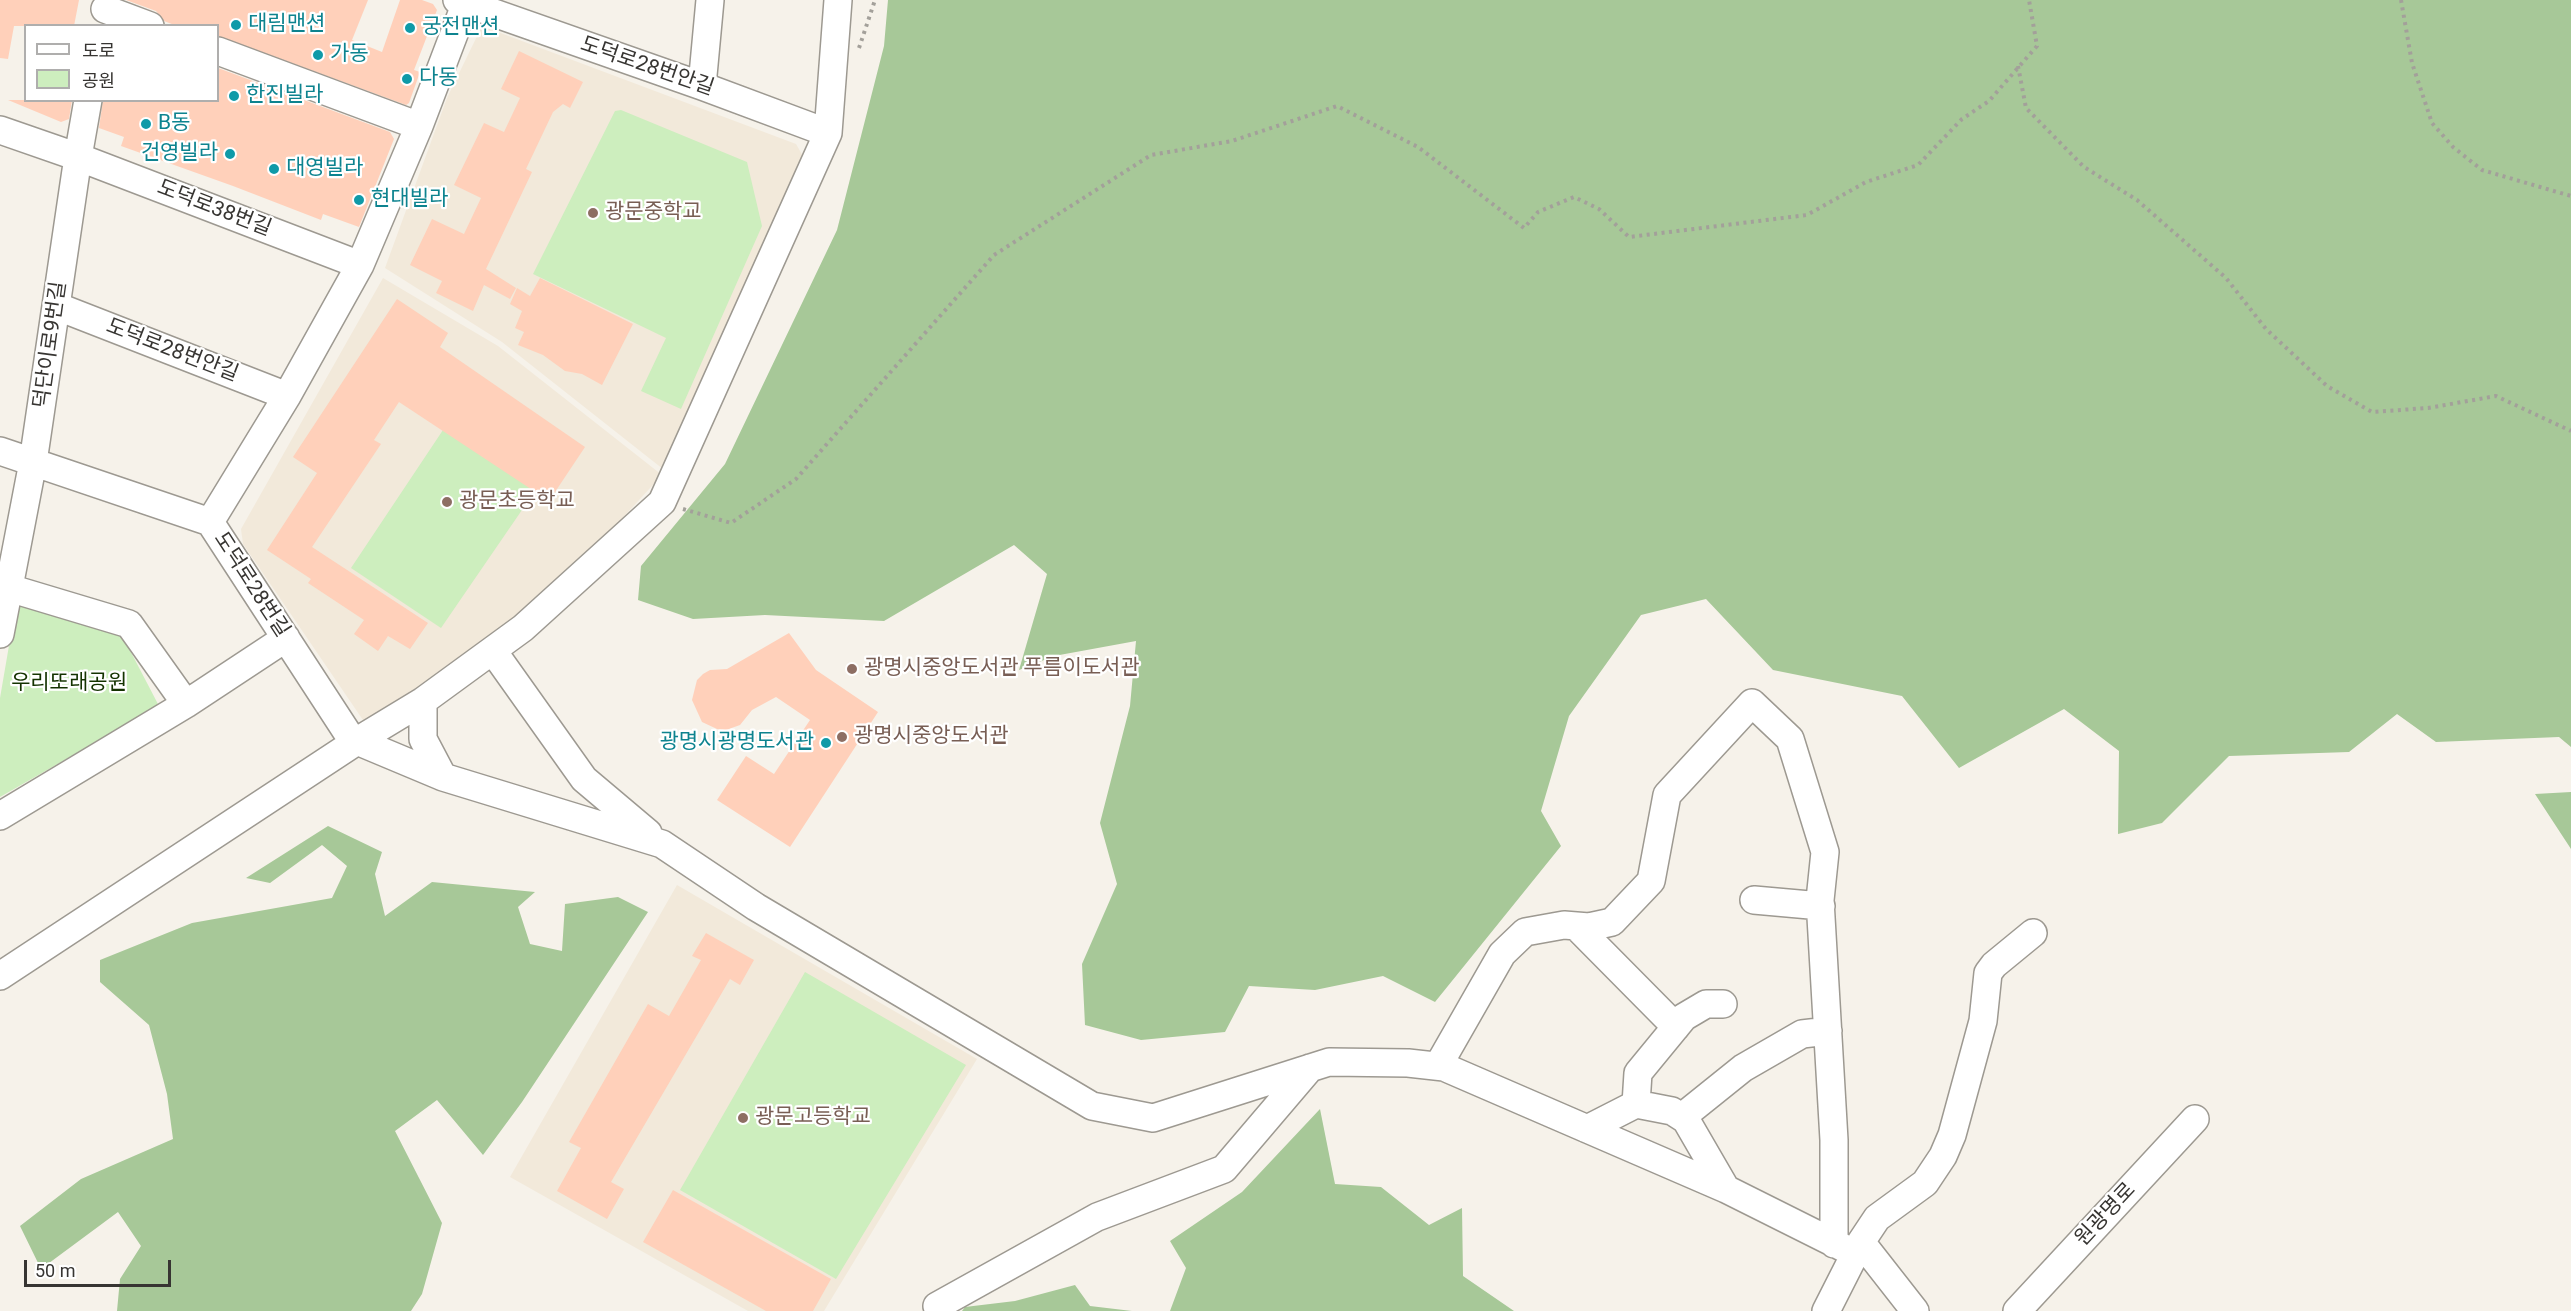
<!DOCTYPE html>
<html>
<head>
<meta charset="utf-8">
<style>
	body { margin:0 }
	#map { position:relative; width:2571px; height:1311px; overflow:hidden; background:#f6f2ea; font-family:Roboto,"Noto Sans KR",sans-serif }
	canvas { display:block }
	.legend { position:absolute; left:24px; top:24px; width:195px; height:78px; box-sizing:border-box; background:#fff; border:2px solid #afaead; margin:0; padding:8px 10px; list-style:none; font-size:18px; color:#373532 }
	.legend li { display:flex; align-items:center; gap:12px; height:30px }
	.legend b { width:30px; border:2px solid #afaead }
	.scale { position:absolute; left:24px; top:1260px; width:147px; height:27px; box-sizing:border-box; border:3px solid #373532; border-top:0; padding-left:8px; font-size:18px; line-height:21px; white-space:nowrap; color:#373532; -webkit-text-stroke:4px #fff; paint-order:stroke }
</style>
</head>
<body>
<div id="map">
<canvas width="2571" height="1311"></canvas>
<ul class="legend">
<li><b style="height:8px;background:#fff"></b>도로</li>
<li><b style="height:16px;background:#cdeebe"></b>공원</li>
</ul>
<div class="scale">50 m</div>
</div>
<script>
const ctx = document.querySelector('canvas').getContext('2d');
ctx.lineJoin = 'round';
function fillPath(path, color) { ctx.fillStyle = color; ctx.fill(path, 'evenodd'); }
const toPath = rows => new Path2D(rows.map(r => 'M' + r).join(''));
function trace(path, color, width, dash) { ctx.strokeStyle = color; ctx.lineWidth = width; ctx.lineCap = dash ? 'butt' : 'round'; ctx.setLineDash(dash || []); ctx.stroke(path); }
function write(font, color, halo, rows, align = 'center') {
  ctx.font = font + ' Roboto,"Noto Sans KR",sans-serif'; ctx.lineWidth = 4.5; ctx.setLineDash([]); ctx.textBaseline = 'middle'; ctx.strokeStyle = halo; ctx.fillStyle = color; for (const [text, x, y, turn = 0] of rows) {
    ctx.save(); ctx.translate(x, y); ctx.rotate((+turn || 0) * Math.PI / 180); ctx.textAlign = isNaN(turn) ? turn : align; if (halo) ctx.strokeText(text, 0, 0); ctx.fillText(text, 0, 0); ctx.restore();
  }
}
const built = toPath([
	[482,26,796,144,804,158,668,473,502,342,385,268,447,98],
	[383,278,498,346,662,475,606,536,472,657,365,723,243,544,241,529],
	[677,885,977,1059,824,1311,748,1311,510,1177]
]);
const green = toPath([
	[621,110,747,162,762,226,681,409,641,391,666,338,533,274,615,111],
	[443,430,535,491,441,628,351,568],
	[17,599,122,635,159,706,0,797,0,698],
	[805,972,966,1065,836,1279,680,1190]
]);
const forest = toPath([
	[888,0,2571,0,2571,747,2559,737,2436,742,2397,714,2349,752,2229,756,2162,823,2118,834,2119,751,2064,709,1959,768,1902,696,1773,670,1706,599,1641,615,1569,716,1541,811,1561,846,1435,1002,1383,976,1315,990,1249,986,1225,1032,1141,1040,1085,1025,1082,964,1117,884,1100,823,1130,706,1136,641,1054,656,1019,670,1047,574,1014,545,884,621,765,615,693,619,638,600,641,566,725,464,837,230,884,46],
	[2571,792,2571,849,2535,794],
	[328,826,382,852,375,874,385,916,432,882,535,892,518,907,530,944,562,951,565,904,618,897,648,912,522,1102,483,1155,437,1100,395,1131,442,1223,422,1294,411,1311,117,1311,120,1279,141,1246,118,1212,41,1269,20,1226,81,1179,173,1139,167,1094,149,1025,100,982,100,960,192,923,332,898,347,866,322,845,270,883,246,878],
	[1320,1109,1335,1184,1381,1187,1429,1225,1462,1208,1463,1276,1514,1311,1170,1311,1186,1268,1170,1241,1242,1192],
	[1075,1285,1090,1306,1132,1311,962,1311,965,1307,1015,1301]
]);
const building = toPath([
	[0,0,79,0,74,26,14,26,8,59,0,58],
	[126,0,368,0,352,40,382,52,400,0,422,0,433,4,437,10,414,70,420,72,409,103,406,105,218,36,218,26,177,26,164,21,156,11],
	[519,51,583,82,570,108,563,104,553,112,526,169,532,172,486,269,516,288,510,299,484,285,473,311,436,293,442,281,410,265,432,219,464,234,481,198,454,185,484,123,504,132,520,98,501,89],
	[218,68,390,132,394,139,359,227,323,214,321,220,233,186,121,146,124,137,99,128,103,100,218,100],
	[8,100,72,100,69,119,61,122],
	[540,278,633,324,602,385,582,374,565,371,543,355,518,345,524,332,515,328,522,311,510,304,517,288,530,296],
	[397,299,448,333,440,347,585,447,549,501,399,402,374,440,381,444,312,547,428,623,410,649,388,636,378,651,354,634,364,620,308,583,311,579,267,550,317,473,293,457],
	[789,633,816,670,878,712,790,847,717,800,746,756,774,774,810,720,776,697,752,710,740,725,726,730,717,729,702,722,692,700,697,680,703,674,710,670,727,669],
	[706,933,754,960,740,985,730,979,611,1182,624,1189,607,1219,557,1191,581,1148,569,1142,648,1004,669,1016,701,960,692,956],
	[673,1190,831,1279,813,1311,766,1311,643,1242]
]);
const path = toPath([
	[2401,0,2412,63,2432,123,2453,147,2482,170,2571,196],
	[859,48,875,0],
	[2018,66,2026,108,2084,167,2137,200,2226,278,2266,329,2327,386,2372,412,2428,408,2496,396,2571,431],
	[683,509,731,523,796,479,994,255,1151,155,1232,141,1337,106,1418,147,1524,228,1538,212,1574,197,1599,209,1629,237,1807,215,1866,182,1918,165,1962,119,1989,101,2037,46,2029,0]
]);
const minor = toPath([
	[457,0,702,86,828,133],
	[105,9,150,26],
	[218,51,419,126],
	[702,86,710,0],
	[0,130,78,157,360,265],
	[56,306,287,396],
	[0,451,210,522,354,743],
	[210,522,287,396,360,265,419,126,467,0],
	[9,588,129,624,186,704],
	[0,634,33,462,78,157,88,100],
	[493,651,584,779,648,833],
	[423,701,423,739,443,777],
	[357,741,443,777,662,844,756,907,1092,1106,1153,1118,1329,1062,1408,1063,1444,1067,1726,1189,1856,1254],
	[0,816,186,704,286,638],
	[1754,900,1821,906],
	[1576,926,1676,1027],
	[0,976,357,741,423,701,523,628,662,502,828,133,838,0],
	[1438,1066,1502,954,1525,932,1564,925,1589,927,1612,922,1651,881,1667,795,1752,703,1790,739,1825,852,1820,900,1834,1140,1834,1244],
	[1636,1104,1638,1073,1684,1017,1706,1004,1723,1004],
	[1682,1117,1743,1068,1802,1034,1828,1031],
	[1587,1129,1636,1104,1672,1111,1686,1120,1726,1189],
	[937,1306,1097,1217,1224,1169,1310,1068],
	[1826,1311,1861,1242],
	[1915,1311,1861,1242,1877,1218,1925,1183,1943,1156,1952,1135,1983,1021,1988,973,1994,965,2033,933],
	[2017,1311,2195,1119]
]);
const markers = [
	[236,25,6,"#0f9aa8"],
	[410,28,6,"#0f9aa8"],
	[318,55,6,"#0f9aa8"],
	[407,79,6,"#0f9aa8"],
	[234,96,6,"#0f9aa8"],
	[146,124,6,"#0f9aa8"],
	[230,154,6,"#0f9aa8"],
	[274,169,6,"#0f9aa8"],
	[359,200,6,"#0f9aa8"],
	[593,213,6,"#8d6e63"],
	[447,502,6,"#8d6e63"],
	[852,669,6,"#8d6e63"],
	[842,737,6,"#8d6e63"],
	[826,743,6,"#0f9aa8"],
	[743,1118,6,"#8d6e63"]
];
const cultureNames = [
	["대림맨션",248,25],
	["궁전맨션",422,28],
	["가동",330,55],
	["다동",419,79],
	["한진빌라",246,96],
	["B동",158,124],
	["건영빌라",218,154,"right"],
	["대영빌라",286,169],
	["현대빌라",371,200],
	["광명시광명도서관",814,743,"right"]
];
const streetNames = [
	["도덕로28번안길",647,67,19],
	["도덕로38번길",214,209,21],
	["덕단이로9번길",51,345,-82],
	["도덕로28번안길",172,351,21],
	["도덕로28번길",251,585,57],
	["원광명로",2106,1215,-47]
];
const educationNames = [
	["광문중학교",605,213],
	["광문초등학교",459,502],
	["광명시중앙도서관 푸름이도서관",864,669],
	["광명시중앙도서관",854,737],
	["광문고등학교",755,1118]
];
const parkNames = [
	["우리또래공원",69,684]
];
fillPath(built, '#f2e9da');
fillPath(green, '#cdeebe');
fillPath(forest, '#a7c898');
fillPath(building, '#ffd0ba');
trace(minor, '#9d9991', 30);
trace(path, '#a3a09a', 4, [3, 4.5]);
trace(minor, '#fff', 27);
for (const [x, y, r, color] of markers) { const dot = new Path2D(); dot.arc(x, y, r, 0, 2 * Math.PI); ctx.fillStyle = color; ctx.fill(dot); trace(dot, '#fff', 2); }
write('21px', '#0d838f', '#fff', cultureNames, 'left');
write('21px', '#373532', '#fff', streetNames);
write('21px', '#785e54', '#fff', educationNames, 'left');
write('21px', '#143300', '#fff', parkNames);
</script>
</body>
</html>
